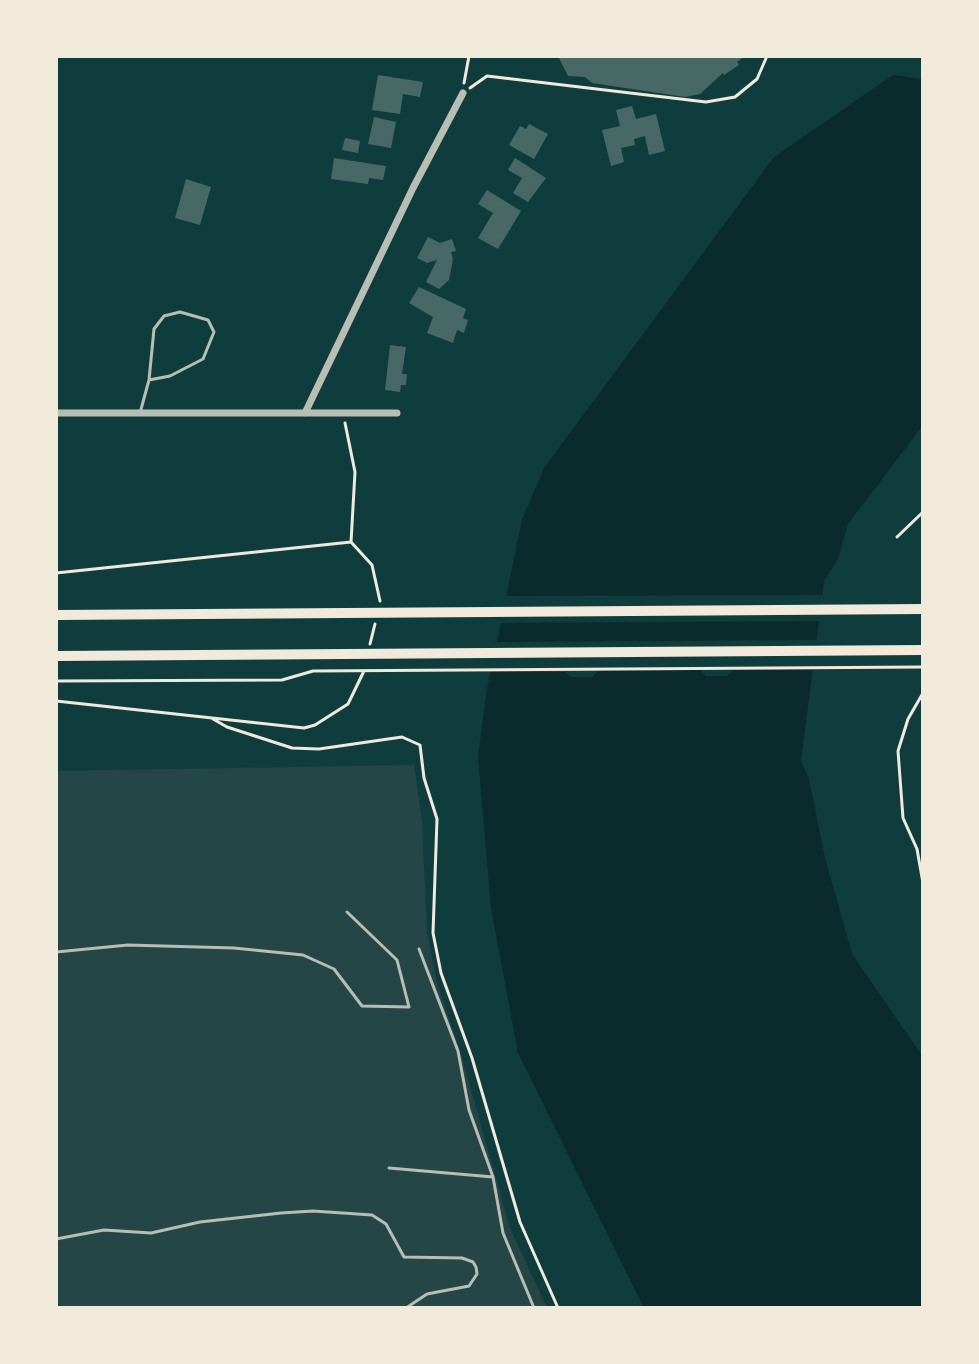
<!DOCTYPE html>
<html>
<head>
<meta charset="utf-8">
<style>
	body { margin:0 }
	#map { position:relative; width:979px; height:1364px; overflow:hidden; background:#0f3d3e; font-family:Arial,sans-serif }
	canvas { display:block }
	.frame { position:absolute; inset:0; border:58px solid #f1e9da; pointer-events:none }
</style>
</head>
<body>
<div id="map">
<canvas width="979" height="1364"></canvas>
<div class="frame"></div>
</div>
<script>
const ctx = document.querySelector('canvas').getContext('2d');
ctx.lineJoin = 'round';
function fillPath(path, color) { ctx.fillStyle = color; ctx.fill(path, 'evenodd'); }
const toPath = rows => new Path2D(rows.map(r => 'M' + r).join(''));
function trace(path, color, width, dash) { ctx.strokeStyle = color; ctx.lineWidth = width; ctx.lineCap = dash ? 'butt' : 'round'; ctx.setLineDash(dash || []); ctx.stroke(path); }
const green = toPath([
	[414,765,422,822,427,932,437,983,461,1054,510,1228,547,1308,56,1308,56,771]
]);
const water = toPath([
	[893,75,923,79,923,425,848,524,838,559,824,581,801,761,809,779,825,858,852,954,923,1057,923,1308,644,1308,518,1053,491,908,478,757,486,694,522,520,544,468,774,157]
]);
const pier = toPath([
	[826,595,823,621,497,623,503,596],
	[820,640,816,670,733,670,727,676,706,676,700,670,598,671,592,677,571,677,565,672,486,672,493,642]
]);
const building = toPath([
	[558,56,745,56,737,62,739,65,724,75,723,73,700,94,685,97,592,83,585,77,568,76],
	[378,75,423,82,420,97,403,94,400,114,372,110],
	[632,106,636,119,656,114,665,151,649,155,645,136,634,139,635,145,621,148,624,162,611,166,602,130,620,126,616,110],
	[374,117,396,122,391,148,368,144],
	[529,124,548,134,534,159,509,145,520,126,526,129],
	[345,138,360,141,358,153,342,150],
	[334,158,386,166,383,180,369,178,368,184,331,179],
	[515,158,546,178,528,202,513,193,522,178,508,170],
	[186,179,211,187,200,225,175,218],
	[487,190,521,211,498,249,478,238,493,213,478,204],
	[428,237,440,243,452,239,456,251,451,252,453,259,449,280,439,289,426,282,437,260,427,263,417,258],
	[419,287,466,309,463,318,468,320,464,333,457,330,453,343,427,333,433,317,409,303],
	[390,345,406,347,402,374,407,374,406,385,401,385,400,392,385,390]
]);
const path = toPath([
	[464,83,469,56],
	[470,88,487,76,706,102,735,97,757,79,767,56],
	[345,423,355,472,351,542],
	[897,537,923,512],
	[351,542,372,565,380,601],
	[56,573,351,542],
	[370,644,375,624],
	[56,681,282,680,313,671,923,667],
	[923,693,908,719,898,751,903,818,917,849,923,883],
	[56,701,304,728,315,725,348,704,364,671],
	[213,719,227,727,292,748,319,749,402,737,420,745,424,778,437,819,433,933,441,973,472,1058,520,1222,558,1308]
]);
const service = toPath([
	[140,413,149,380,170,376,203,359,214,332,208,320,180,312,164,316,154,329,149,380],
	[419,949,458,1051,469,1110,493,1177,503,1233,534,1308],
	[56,952,128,945,234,948,303,955,334,969,362,1006,409,1007,397,960,347,912],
	[389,1168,493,1177],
	[56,1239,104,1230,151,1233,200,1222,281,1213,313,1211,372,1215,386,1224,404,1257,462,1258,473,1262,476,1267,477,1274,469,1286,427,1294,406,1308]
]);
const minor = toPath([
	[56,413,397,413],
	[305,413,413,188,463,93]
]);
const primary = toPath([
	[56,615,923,609],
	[56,656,923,650]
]);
fillPath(green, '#244646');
fillPath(water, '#0a2a2b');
fillPath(pier, '#0f3d3e');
fillPath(building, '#486865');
trace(path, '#f1e9da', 3);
trace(service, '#b8beb3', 3);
trace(minor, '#b8beb3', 7);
trace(primary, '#f1e9da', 10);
</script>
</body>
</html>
